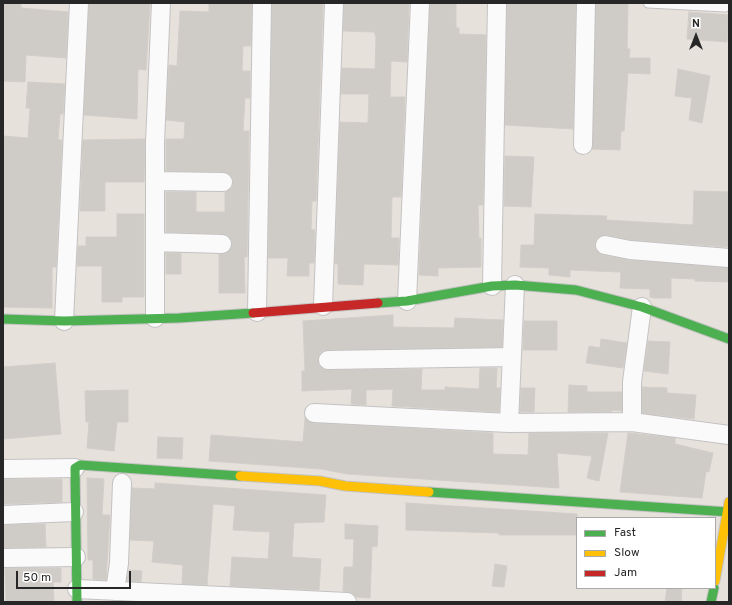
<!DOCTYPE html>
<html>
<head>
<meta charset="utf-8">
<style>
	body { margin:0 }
	#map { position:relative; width:732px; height:605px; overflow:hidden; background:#e7e1db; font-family:Overpass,sans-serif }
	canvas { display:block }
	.frame { position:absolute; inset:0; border:4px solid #272727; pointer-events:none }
	.legend { position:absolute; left:576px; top:517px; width:140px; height:72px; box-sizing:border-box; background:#fff; border:1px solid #a9a9a9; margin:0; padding:5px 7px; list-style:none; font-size:12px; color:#272727 }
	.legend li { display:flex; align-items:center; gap:8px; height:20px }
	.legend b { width:20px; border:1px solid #a9a9a9 }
	.north { position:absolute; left:676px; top:16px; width:40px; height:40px; -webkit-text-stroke:3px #fff; paint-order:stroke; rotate:0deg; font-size:11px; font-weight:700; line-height:16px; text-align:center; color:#272727 }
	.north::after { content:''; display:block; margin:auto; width:14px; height:18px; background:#272727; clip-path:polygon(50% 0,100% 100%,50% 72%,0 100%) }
	.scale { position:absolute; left:16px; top:571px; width:115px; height:18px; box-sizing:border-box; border:2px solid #272727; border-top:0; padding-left:5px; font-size:12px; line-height:14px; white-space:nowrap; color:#272727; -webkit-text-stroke:3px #fff; paint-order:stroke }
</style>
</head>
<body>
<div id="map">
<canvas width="732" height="605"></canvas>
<div class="frame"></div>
<ul class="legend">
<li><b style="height:5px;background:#4caf50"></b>Fast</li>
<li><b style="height:5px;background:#ffc107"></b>Slow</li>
<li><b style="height:5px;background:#c62828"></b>Jam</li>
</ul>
<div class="north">N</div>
<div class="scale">50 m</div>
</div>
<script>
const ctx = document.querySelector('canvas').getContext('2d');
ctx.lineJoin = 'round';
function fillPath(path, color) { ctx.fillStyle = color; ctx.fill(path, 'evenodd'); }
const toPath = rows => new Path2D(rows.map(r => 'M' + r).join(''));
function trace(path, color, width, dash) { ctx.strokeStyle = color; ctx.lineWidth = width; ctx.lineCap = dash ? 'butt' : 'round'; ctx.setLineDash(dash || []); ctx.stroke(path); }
const building = toPath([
	[3,3,21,3,21,8,68,12,66,58,26,55,25,82,3,81,3,3],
	[89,3,150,3,146,70,138,69,137,119,84,115,89,3],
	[209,3,252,3,251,46,243,46,242,71,250,71,250,98,245,98,243,131,249,131,247,257,244,257,245,293,219,293,219,254,227,253,232,245,228,235,222,234,166,232,166,192,196,192,196,212,225,212,225,192,232,188,233,183,232,177,224,172,166,171,166,139,184,139,185,122,166,120,169,65,177,66,180,11,209,12,209,3],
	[272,3,323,3,316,201,312,201,311,230,315,230,314,263,309,263,309,276,287,276,288,258,268,258,272,3],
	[344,3,409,3,407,62,391,61,390,97,405,97,401,197,392,197,391,238,399,238,398,265,364,264,363,285,338,284,338,264,335,264,340,122,368,123,369,94,341,94,342,68,375,69,376,37,374,32,343,31,344,3],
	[430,3,456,3,456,28,459,28,459,34,486,35,483,205,478,205,479,239,481,238,481,267,438,268,438,276,419,275,430,3],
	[507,3,576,3,573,129,505,125,507,3],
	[596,3,628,3,627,49,630,49,629,58,650,58,650,74,628,73,624,131,621,131,620,150,592,149,596,3],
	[689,12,729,15,727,42,687,39,689,12],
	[678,69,710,76,702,123,689,120,692,98,675,96,678,69],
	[28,82,65,84,63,114,60,114,58,140,62,140,56,267,52,267,52,308,3,307,3,136,28,138,30,108,26,108,28,82],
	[145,139,144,182,105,182,105,211,80,211,83,140,145,139],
	[505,156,534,157,531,207,504,206,505,156],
	[694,191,729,192,729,247,631,240,607,235,597,238,595,243,595,249,603,255,628,260,729,268,729,282,695,281,695,279,671,278,671,298,654,298,650,297,650,289,620,288,621,272,570,270,570,277,549,275,549,268,520,267,521,245,534,245,535,214,607,216,606,220,693,225,694,191],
	[117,214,144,214,144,297,122,297,122,302,102,302,102,266,77,266,78,246,86,246,86,237,117,237,117,214],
	[166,253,181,253,181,274,166,274,166,253],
	[393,315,393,327,454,328,455,318,503,320,502,347,328,350,322,351,319,355,318,361,319,366,328,370,422,369,421,390,445,390,445,387,479,389,480,368,497,368,496,388,500,388,499,412,392,406,393,389,366,390,366,405,351,404,352,389,302,391,302,371,305,371,303,321,393,315],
	[524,321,557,321,557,350,523,350,524,321],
	[601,339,627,343,623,368,586,363,589,346,600,348,601,339],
	[648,341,670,342,668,374,644,371,648,341],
	[55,363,61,434,3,439,3,367,55,363],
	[569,385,587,386,587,392,622,392,622,411,612,410,612,412,568,412,569,385],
	[642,387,667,388,667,393,696,395,694,419,642,413,642,387],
	[521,388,535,388,534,412,520,412,521,388],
	[128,390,128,422,117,422,114,451,87,448,89,422,86,422,85,391,128,390],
	[305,418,313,423,493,433,493,454,528,455,529,433,608,433,599,481,587,478,592,456,557,453,559,488,347,474,321,469,209,461,211,435,303,442,305,418],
	[628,433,675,438,675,444,713,453,709,472,706,471,702,498,620,492,628,433],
	[158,437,183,438,182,459,157,458,158,437],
	[87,478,104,479,102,515,110,515,106,580,93,579,93,560,88,560,87,478],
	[3,479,62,479,62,502,3,504,3,479],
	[155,483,326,495,324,522,294,523,292,557,321,559,319,590,230,586,232,557,268,559,270,532,233,530,235,506,213,504,207,585,182,584,183,565,152,562,154,541,130,540,132,488,155,489,155,483],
	[406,503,577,514,577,535,499,535,499,533,406,530,406,503],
	[45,524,46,547,3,548,3,525,45,524],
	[345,524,378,526,377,547,372,546,370,598,356,597,352,593,343,591,344,567,353,567,354,539,345,539,345,524],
	[495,564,507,566,504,587,492,586,495,564],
	[5,568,61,568,61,582,53,582,54,602,6,602,5,568],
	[129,570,142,571,141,582,127,581,129,570],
	[667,588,682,588,681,602,665,602,667,588]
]);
const lane = toPath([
	[648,3,725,7,729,3]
]);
const street = toPath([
	[583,145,586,3],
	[155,181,223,182],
	[155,242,222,244],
	[605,245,630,250,729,258],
	[492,286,497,3],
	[407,301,420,3],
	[323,306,334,3],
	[257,312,262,3],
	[155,318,155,143,161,3],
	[64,321,79,3],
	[328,360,512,357],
	[314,413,509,423,632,422,729,435],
	[632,422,632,382,642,307],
	[509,423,515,285],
	[3,469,75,468],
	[3,515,74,512],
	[3,558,76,557],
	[77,589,347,602],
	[115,591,119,563,122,483]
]);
const fast = toPath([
	[378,303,407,301,492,286,515,285,576,290,642,307,729,339],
	[3,319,64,321,179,318,253,313],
	[429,492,729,512],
	[77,602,75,468,80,465,240,476],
	[711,602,714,588]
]);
const slow = toPath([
	[240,476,320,481,345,486,429,492],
	[715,581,729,502]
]);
const jam = toPath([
	[253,313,378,303]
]);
fillPath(building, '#cfcbc6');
trace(building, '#d2cdc8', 1);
trace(lane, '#c3c2c3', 11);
trace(street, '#c3c2c3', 20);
trace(fast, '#c3c2c3', 11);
trace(slow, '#c3c2c3', 11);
trace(jam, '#c3c2c3', 11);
trace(lane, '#fbfafa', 9);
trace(street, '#fbfafa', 18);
trace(fast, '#4caf50', 9);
trace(slow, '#ffc107', 9);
trace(jam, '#c62828', 9);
</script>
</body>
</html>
